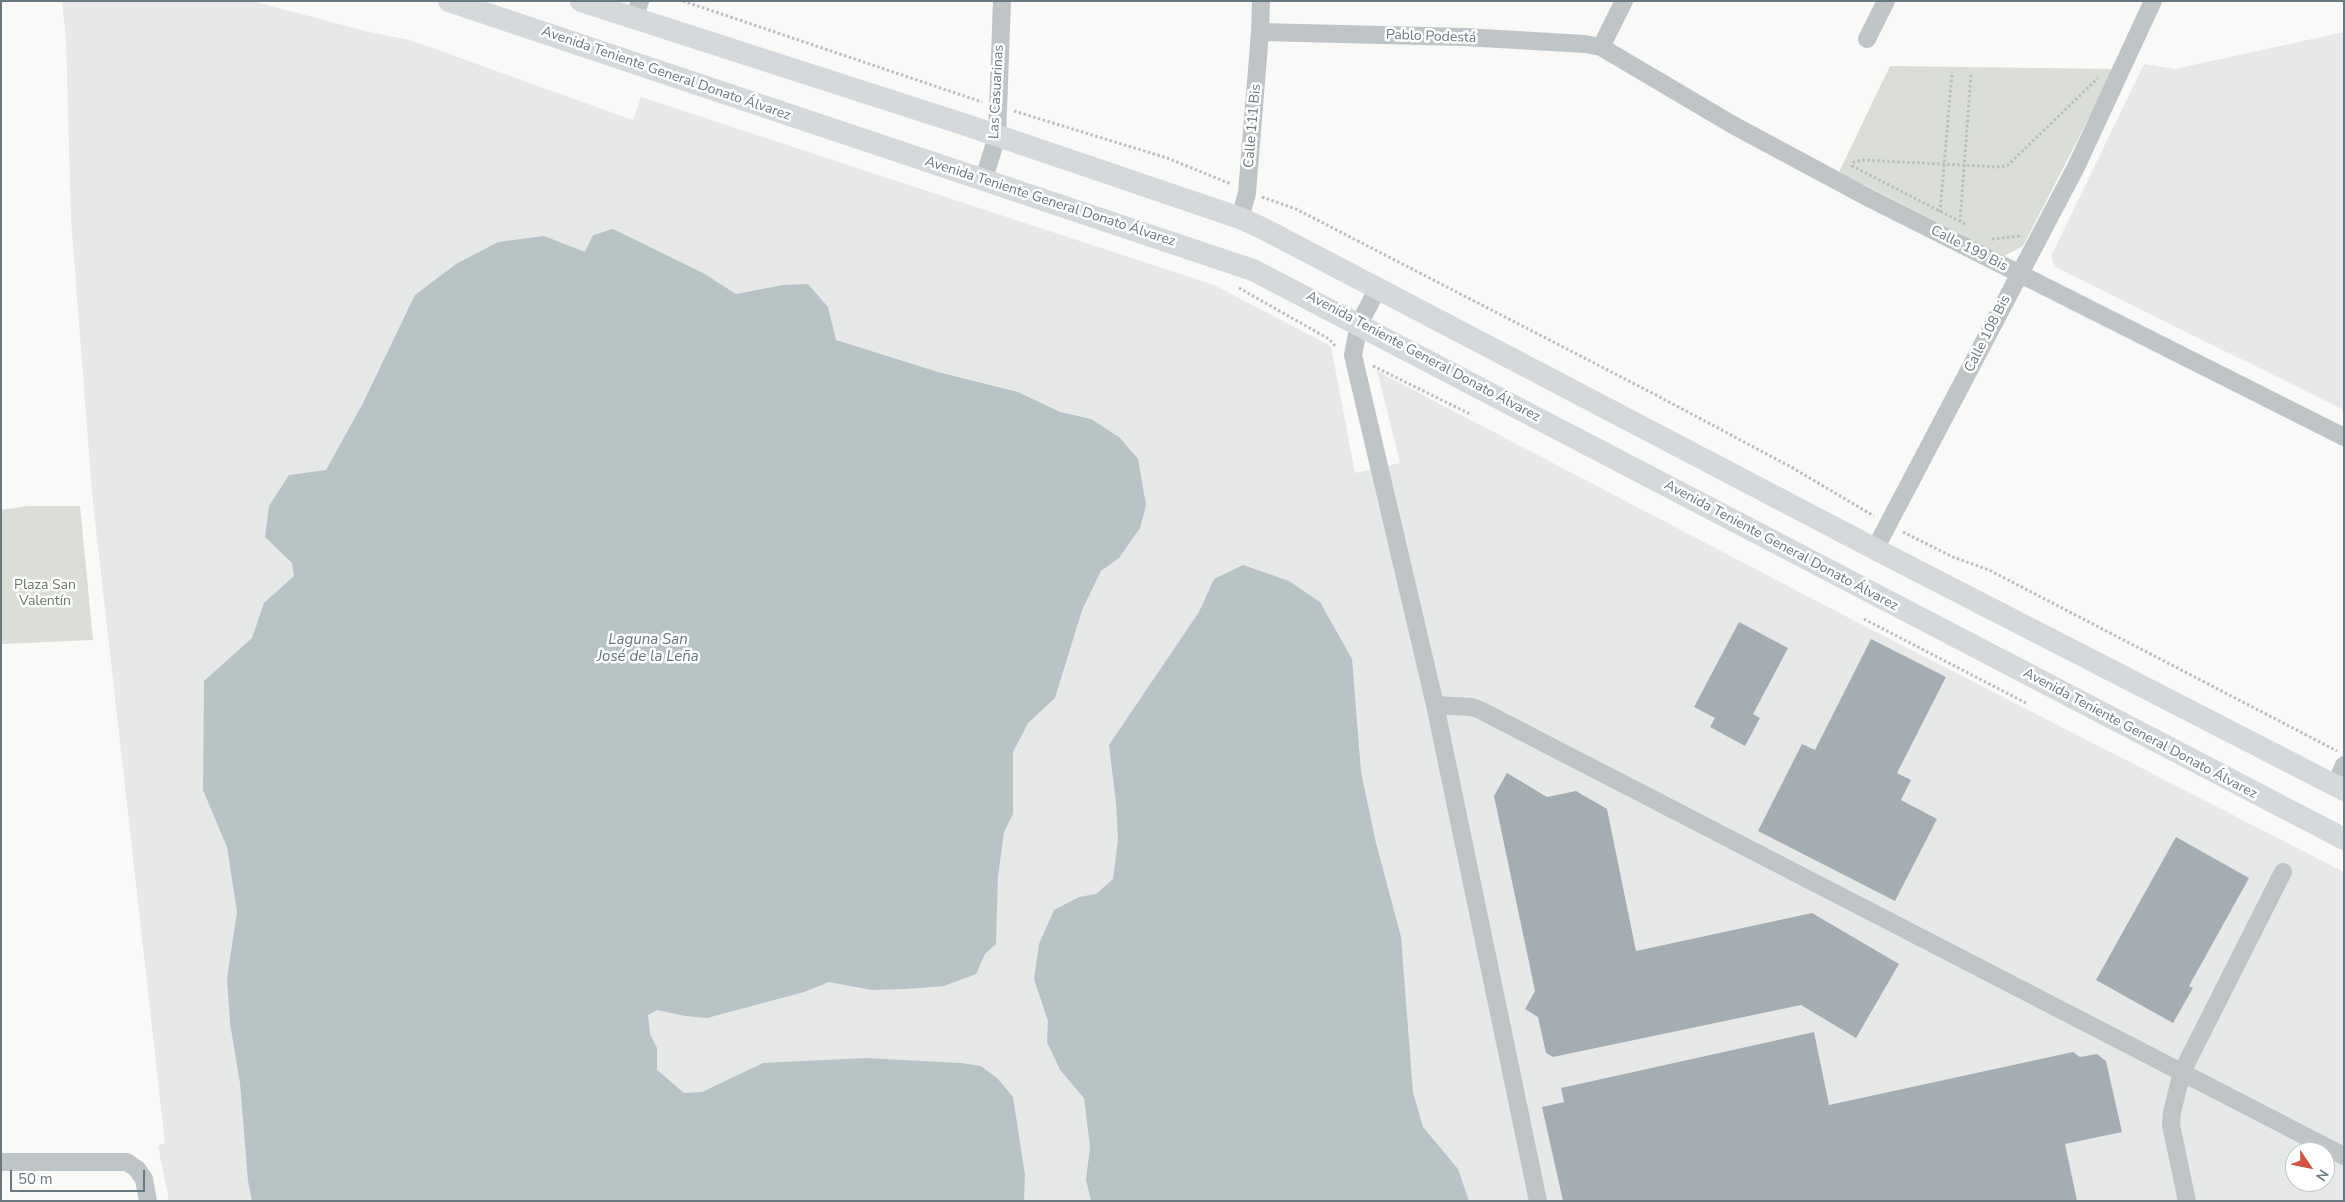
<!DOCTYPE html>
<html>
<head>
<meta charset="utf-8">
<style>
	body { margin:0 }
	#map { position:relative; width:2345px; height:1202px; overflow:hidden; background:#f9f9f8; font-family:"Nunito Sans",sans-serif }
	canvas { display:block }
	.frame { position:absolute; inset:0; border:2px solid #67787f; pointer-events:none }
	.north { position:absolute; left:2285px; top:1142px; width:50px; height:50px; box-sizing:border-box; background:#fff; border:1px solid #c2c9cc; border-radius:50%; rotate:124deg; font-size:14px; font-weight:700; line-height:20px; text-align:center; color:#67787f }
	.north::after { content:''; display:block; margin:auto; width:18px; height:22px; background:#d05442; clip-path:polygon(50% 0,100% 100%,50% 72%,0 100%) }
	.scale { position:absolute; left:10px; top:1170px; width:135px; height:22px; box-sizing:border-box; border:2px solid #67787f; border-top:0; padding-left:6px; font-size:15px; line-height:18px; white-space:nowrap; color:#67787f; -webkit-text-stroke:4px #fff; paint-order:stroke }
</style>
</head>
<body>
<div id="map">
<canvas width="2345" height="1202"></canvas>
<div class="frame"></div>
<div class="north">N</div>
<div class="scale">50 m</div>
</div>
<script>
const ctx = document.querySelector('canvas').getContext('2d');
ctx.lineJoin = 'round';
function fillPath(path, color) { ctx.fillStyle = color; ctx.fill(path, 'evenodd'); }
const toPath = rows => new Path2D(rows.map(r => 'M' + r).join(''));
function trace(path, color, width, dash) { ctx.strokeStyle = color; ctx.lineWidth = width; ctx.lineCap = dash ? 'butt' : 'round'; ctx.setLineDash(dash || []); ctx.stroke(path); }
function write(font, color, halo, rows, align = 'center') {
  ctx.font = font + ' "Nunito Sans",sans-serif'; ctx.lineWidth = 5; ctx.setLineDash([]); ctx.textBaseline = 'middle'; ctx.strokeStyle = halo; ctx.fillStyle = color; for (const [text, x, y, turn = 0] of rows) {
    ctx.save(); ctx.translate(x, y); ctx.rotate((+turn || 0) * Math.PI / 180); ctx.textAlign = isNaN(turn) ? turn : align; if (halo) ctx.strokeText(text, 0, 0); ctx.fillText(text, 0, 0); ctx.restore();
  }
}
const built = toPath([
	[62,1,252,1,369,32,410,40,633,120,641,97,1214,285,1331,346,1355,473,1400,463,1377,371,1853,620,2344,872,2344,1201,169,1201,158,1146,165,1143,92,493,71,218,66,40],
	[2295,1152,2325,1152,2325,1182,2295,1182],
	[2344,32,2344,410,2055,267,2051,256,2144,64,2175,69]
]);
const green = toPath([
	[1890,66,2114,69,2023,246,2004,256,1839,172],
	[28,506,80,506,93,640,1,644,1,510]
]);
const water = toPath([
	[613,229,703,273,736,294,783,285,808,284,828,307,836,340,938,372,1018,392,1060,412,1091,419,1119,437,1138,459,1146,505,1140,528,1119,558,1101,571,1082,610,1055,698,1028,723,1013,752,1013,814,1004,832,998,876,996,944,985,954,976,974,944,986,907,989,872,990,829,982,804,992,707,1018,685,1016,657,1010,648,1015,650,1034,657,1048,657,1070,684,1093,702,1092,763,1063,865,1058,961,1063,981,1066,998,1079,1013,1097,1025,1175,1024,1201,252,1201,248,1181,240,1083,230,1023,227,978,237,912,227,847,203,790,204,681,252,638,264,603,294,576,292,563,265,537,269,506,289,475,326,470,362,405,415,295,456,264,498,242,544,236,585,252,593,235],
	[1243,565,1289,581,1320,602,1352,659,1361,772,1376,843,1401,937,1413,1093,1423,1127,1458,1169,1469,1201,1091,1201,1086,1180,1090,1147,1084,1098,1060,1070,1047,1042,1048,1021,1034,979,1039,944,1054,910,1079,897,1096,894,1113,879,1118,840,1116,803,1109,745,1199,612,1214,579]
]);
const building = toPath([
	[1739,622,1788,648,1753,714,1760,718,1745,746,1710,727,1715,718,1694,707],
	[1871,639,1946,677,1897,773,1911,780,1901,800,1937,819,1895,901,1758,831,1802,744,1815,750],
	[1507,773,1547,797,1576,791,1607,809,1636,951,1812,913,1899,964,1856,1038,1801,1005,1553,1057,1546,1053,1538,1017,1525,1009,1535,991,1494,796],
	[2176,837,2249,878,2189,986,2193,988,2173,1023,2096,980],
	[1814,1032,1829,1105,2073,1052,2080,1057,2097,1054,2106,1061,2122,1132,2065,1144,2077,1201,1563,1201,1542,1107,1564,1102,1561,1088]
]);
const path = toPath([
	[683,1,982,102],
	[1014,111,1167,158,1231,184],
	[1262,197,1296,209,1656,395,1791,467,1874,516],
	[1940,212,1952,72],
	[1960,222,1971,74],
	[1965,224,1852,166,1854,162,1862,160,2001,167,2008,165,2098,78],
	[1992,239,2019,236,2020,234],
	[1239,288,1329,339,1336,347],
	[1373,366,1472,415],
	[1903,532,1953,557,1989,570,2337,751],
	[1864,619,2026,703]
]);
const minor = toPath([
	[634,18,640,1],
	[1260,32,1465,37,1585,44,1601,47,1733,125,1869,198,2344,437],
	[1867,39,1886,1],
	[1601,47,1624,1],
	[983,181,997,137,1002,1],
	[1240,218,1247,193,1260,32,1261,1],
	[1378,288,1359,324,1353,355,1435,705,1538,1201],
	[1875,549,2076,167,2153,1],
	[1435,705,1472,707,1482,711,2344,1156],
	[2335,786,2344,765],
	[1,1162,127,1162,137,1169,144,1179,148,1201],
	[2187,1201,2171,1125,2172,1112,2182,1072,2283,872]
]);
const major = toPath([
	[449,1,1253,270,2344,839],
	[581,1,963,124,1240,218,1264,229,1875,549,2344,790]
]);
const streetNames = [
	["Pablo Podestá",1431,37,2],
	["Avenida Teniente General Donato Álvarez",666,74,19],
	["Las Casuarinas",997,92,-87],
	["Calle 111 Bis",1253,126,-85],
	["Avenida Teniente General Donato Álvarez",1050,202,18],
	["Calle 199 Bis",1969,249,27],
	["Calle 108 Bis",1988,334,-63],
	["Avenida Teniente General Donato Álvarez",1423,357,28],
	["Avenida Teniente General Donato Álvarez",1781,546,28],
	["Avenida Teniente General Donato Álvarez",2140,734,28]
];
const parkNames = [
	["Plaza San",45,586],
	["Valentín",45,602]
];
const waterNames = [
	["Laguna San",648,640],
	["José de la Leña",648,657]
];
fillPath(built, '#e7e9e8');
fillPath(green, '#daded7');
fillPath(water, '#b8c3c6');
fillPath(building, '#a4aeb2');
trace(path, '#babec0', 3, [2.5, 2.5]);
trace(minor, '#bfc4c7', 18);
trace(major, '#d5d9db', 22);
write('14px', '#67787f', '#fff', streetNames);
write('14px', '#6b7866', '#fff', parkNames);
write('italic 15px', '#637678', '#fff', waterNames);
</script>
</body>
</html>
